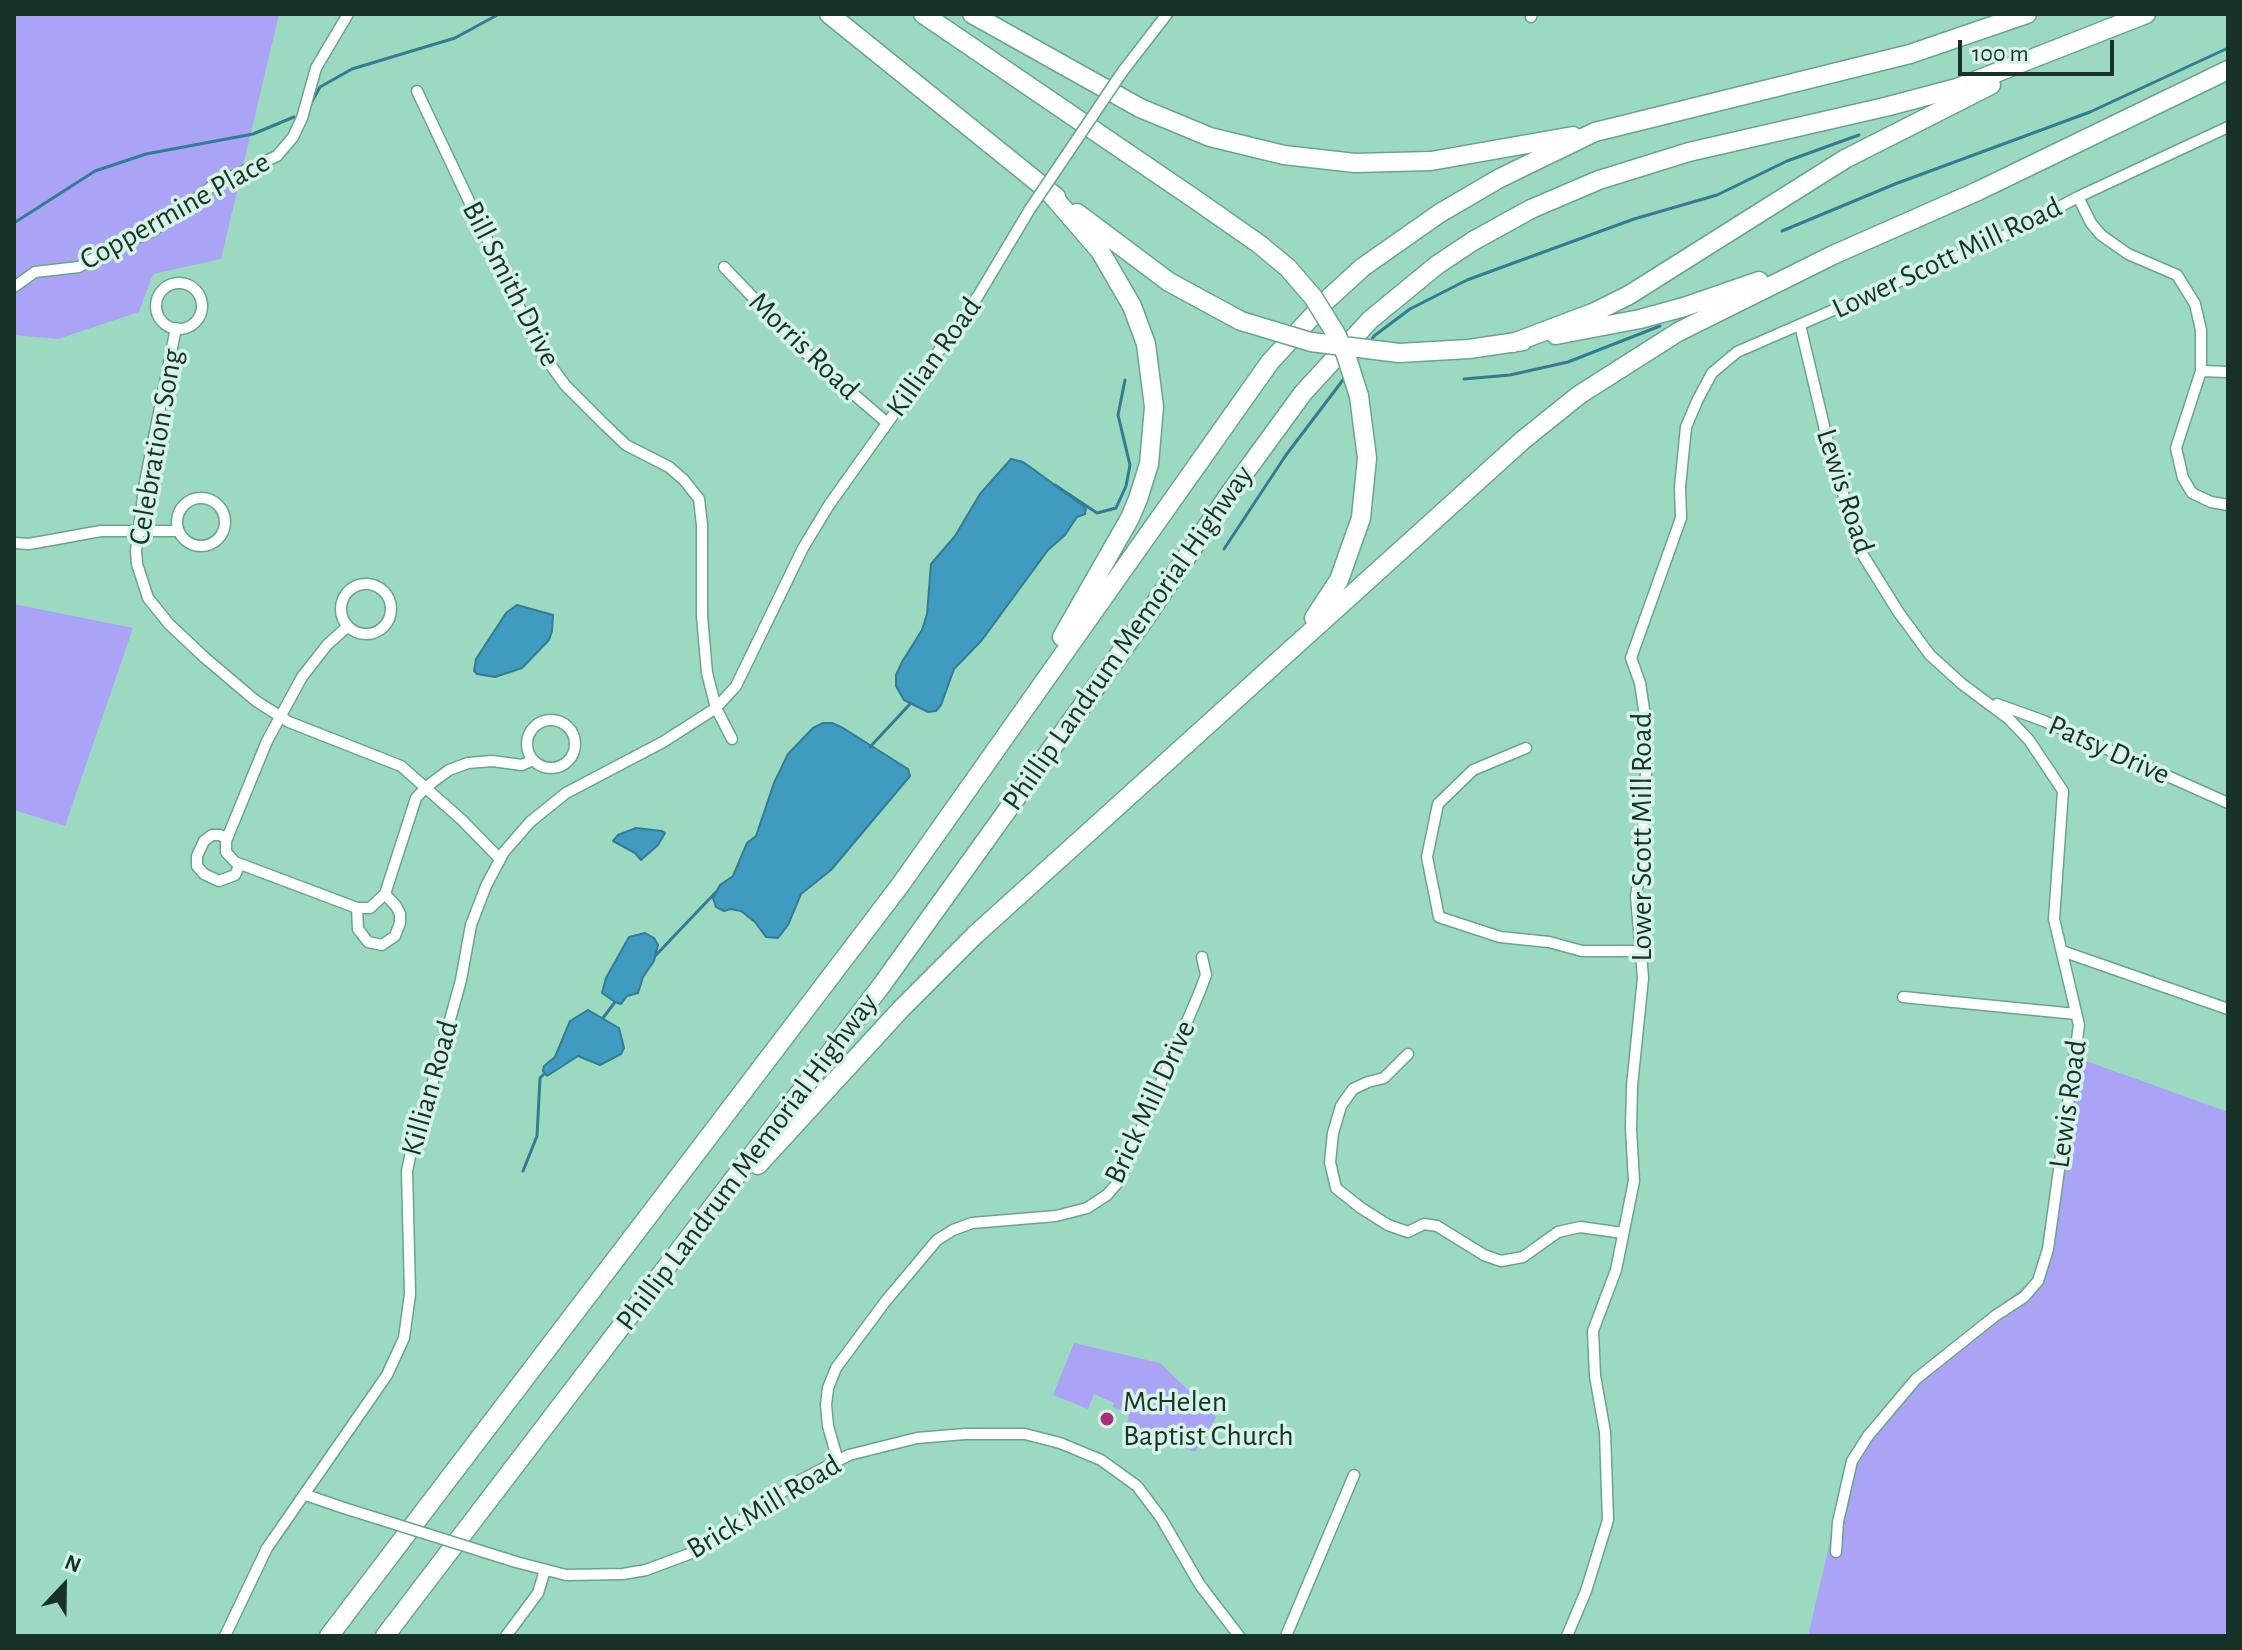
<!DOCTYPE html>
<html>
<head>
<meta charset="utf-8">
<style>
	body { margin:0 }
	#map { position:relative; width:2242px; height:1650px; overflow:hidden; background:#9bdac1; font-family:"Alegreya Sans",sans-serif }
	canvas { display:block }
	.frame { position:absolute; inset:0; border:16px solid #183228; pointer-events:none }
	.north { position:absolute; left:24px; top:1546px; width:80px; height:80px; -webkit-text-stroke:6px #d5f3e6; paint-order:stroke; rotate:22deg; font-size:22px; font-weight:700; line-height:32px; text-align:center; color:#183228 }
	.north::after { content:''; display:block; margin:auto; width:28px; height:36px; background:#183228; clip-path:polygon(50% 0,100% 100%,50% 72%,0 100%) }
	.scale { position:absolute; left:1958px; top:40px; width:156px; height:36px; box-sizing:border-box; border:4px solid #183228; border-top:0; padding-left:10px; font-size:24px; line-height:28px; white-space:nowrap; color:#183228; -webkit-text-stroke:6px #d5f3e6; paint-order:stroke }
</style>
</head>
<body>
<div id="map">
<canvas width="2242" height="1650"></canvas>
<div class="frame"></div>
<div class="north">N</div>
<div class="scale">100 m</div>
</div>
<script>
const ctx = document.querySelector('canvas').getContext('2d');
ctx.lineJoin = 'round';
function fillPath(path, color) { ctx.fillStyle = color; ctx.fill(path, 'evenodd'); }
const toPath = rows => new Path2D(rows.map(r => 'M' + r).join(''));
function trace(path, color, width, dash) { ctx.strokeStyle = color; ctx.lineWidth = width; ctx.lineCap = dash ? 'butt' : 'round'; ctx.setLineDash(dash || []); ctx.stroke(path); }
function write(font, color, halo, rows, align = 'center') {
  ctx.font = font + ' "Alegreya Sans",sans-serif'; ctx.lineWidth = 7; ctx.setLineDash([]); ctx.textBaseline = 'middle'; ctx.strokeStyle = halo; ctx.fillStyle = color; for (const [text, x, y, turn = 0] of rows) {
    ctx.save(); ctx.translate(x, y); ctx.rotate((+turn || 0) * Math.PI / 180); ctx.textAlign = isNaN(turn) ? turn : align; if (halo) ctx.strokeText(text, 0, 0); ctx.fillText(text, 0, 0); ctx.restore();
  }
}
const green = toPath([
	[14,14,279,14,221,259,153,274,139,312,58,339,14,335],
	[14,604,133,628,65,826,14,810],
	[2078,1058,2228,1112,2228,1636,1808,1636,1846,1473,1943,1350,2043,1272],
	[1074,1343,1160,1363,1216,1417,1195,1452,1127,1423,1129,1413,1113,1407,1114,1403,1094,1394,1088,1409,1053,1395]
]);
const water = toPath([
	[1011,459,1023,462,1033,469,1086,508,1085,514,1077,517,1065,535,1048,550,982,640,954,669,941,705,936,711,928,712,904,700,896,686,896,675,902,662,922,630,927,614,931,564,955,536,980,494,1011,459],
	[517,605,553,615,552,631,549,640,522,668,495,677,477,674,474,671,476,659,506,613,517,605],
	[823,723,832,723,843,728,908,769,910,776,831,870,801,894,788,925,778,938,766,937,755,922,741,911,731,909,724,911,716,907,713,898,720,885,733,876,747,843,756,836,774,783,788,754,813,728,823,723],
	[636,828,662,831,665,833,658,845,641,860,635,853,613,841,618,835,636,828],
	[645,933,654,938,658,945,654,961,643,977,638,993,627,996,621,1004,615,1002,602,993,606,978,629,937,645,933],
	[588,1010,619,1028,624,1048,621,1054,600,1065,578,1056,547,1076,543,1071,544,1066,555,1057,570,1021,588,1010]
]);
const stream = toPath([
	[309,107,320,87,352,69,455,38,499,14],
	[14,223,95,171,146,154,253,134,294,117],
	[1782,231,1895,184,2090,112,2228,48],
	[1369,344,1374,336,1410,309,1467,280,1634,219,1717,195,1787,161,1859,135],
	[1464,379,1510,375,1568,362,1660,326],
	[1055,485,1097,513,1116,508,1126,486,1130,465,1118,415,1125,380],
	[1224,549,1286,455,1346,376],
	[870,747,910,704],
	[656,955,716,892],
	[603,1018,615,1002],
	[523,1171,537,1136,540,1078,544,1074]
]);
const street = toPath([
	[1531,17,1532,14],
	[1123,71,1167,14],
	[417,91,539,349,565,385,604,424,626,445,669,467,684,480,699,499,702,525,702,616,707,673,716,708,732,739],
	[2078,197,2091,223,2101,235,2128,254,2177,275,2195,304,2201,330,2201,371,2176,448,2183,478,2192,493,2211,502,2228,505],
	[724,267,806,353,886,422],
	'156 306a23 23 0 1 1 46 0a23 23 0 1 1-46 0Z',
	[14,287,35,272,79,267,106,251,153,231,215,184,277,156,293,137,302,118,316,68,348,14],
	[1800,325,1830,451,1861,552,1899,613,1930,655,1962,684,2009,719,2029,740,2063,791,2054,919,2079,1025,2048,1249,2038,1281,2024,1297,1995,1316,1916,1379,1868,1436,1852,1461,1838,1522,1836,1552],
	[176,328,145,482,136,551,137,564,148,598,169,624,204,657,256,701,289,722,401,766,462,820,500,859],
	[2201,371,2228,372],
	'177 522a24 24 0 1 1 48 0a24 24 0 1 1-48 0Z',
	[14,543,29,544,101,531,178,531],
	'341 609a25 25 0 1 1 50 0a25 25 0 1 1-50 0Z',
	[348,626,327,645,302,677,267,741,226,841,226,852,235,862,357,908,370,908,385,894,416,798,426,787,449,770,468,763,492,761,522,765,533,760],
	[1997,704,2044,721,2228,803],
	'527 744a24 24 0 1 1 48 0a24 24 0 1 1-48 0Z',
	[1526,748,1473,770,1438,804,1427,857,1439,917,1500,937,1549,942,1582,951,1640,951],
	[227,839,220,835,212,835,204,841,197,856,197,866,204,874,219,881,235,875,240,864],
	[357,908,358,929,368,942,382,945,395,936,400,923,400,914,396,906,385,894],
	[2062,951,2228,1009],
	[1903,997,2076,1014],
	[1408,1054,1384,1078,1368,1082,1353,1089,1341,1106,1333,1133,1330,1162,1336,1188,1361,1208,1388,1225,1408,1232,1424,1224,1437,1226,1484,1255,1501,1261,1523,1257,1558,1232,1580,1227,1623,1233],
	[838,1461,828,1426,826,1405,828,1388,836,1368,885,1302,937,1240,953,1230,972,1223,1056,1216,1087,1208,1107,1195,1119,1181,1200,991,1206,975,1202,957],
	[306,1495,344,1508],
	[516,1562,566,1575,623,1574,646,1570,697,1551,797,1482,849,1455,917,1438,965,1434,1025,1434,1060,1443,1101,1460,1137,1486,1161,1518,1200,1585,1239,1636],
	[225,1636,267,1548,387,1375,404,1338,410,1294,407,1171,411,1152,427,1103,461,980,471,925,486,886,504,852,530,822,566,793,663,742,716,708,736,686,803,548,829,505,978,296,1030,209],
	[506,1636,538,1593,545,1570],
	[1286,1636,1354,1475],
	[1567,1636,1586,1591,1608,1520,1605,1432,1595,1376,1593,1331,1616,1270,1634,1181,1631,1129,1632,1086,1643,978,1636,896,1641,864,1646,773,1645,716,1640,683,1631,658,1681,518,1680,487,1686,427,1698,399,1712,373,1737,352,2008,234,2078,197,2228,127]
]);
const highway = toPath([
	[829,14,1056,197],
	[923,14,1199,202,1259,244,1288,268],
	[972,14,1140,108,1210,137,1284,155,1355,163,1431,161,1573,136],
	[1049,192,1100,251,1132,306,1146,344,1154,407,1149,464,1138,499,1130,518,1062,637],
	[1077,213,1169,282,1241,321],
	[1556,335,1640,319,1684,307,1759,281],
	[1513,343,1595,312,1629,295,1845,159,1991,85],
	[1399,353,1469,349,1523,341],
	[1314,618,1339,580,1361,518,1367,458,1359,396],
	[758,1165,901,1009,975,935,1523,440,1579,395,1678,332,1833,255,1978,191,2228,70],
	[329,1636,901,884,1270,362,1329,298,1363,267,1440,213,1500,178,1595,132,1910,54,2027,14],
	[385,1636,881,986,1144,620,1230,493,1303,393,1370,320,1437,265,1473,241,1531,209,1599,180,1689,152,1885,107,1957,88,2146,14]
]);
const streetBridge = toPath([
	[1030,209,1123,71],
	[344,1508,516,1562]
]);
const highwayBridge = toPath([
	[1288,268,1313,297,1336,334,1346,355,1359,396],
	[1241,321,1311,342,1399,353]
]);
const markers = [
	[1107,1419,8,"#ad2d7b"]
];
const streetNames = [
	["Coppermine Place",175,211,-29],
	["Lower Scott Mill Road",1947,258,-25],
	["Bill Smith Drive",511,284,63],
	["Morris Road",804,346,44],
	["Killian Road",934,357,-54],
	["Celebration Song",156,447,-80],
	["Lewis Road",1845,491,72],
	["Phillip Landrum Memorial Highway",1128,638,-55],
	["Patsy Drive",2109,750,24],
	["Lower Scott Mill Road",1642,837,-90],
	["Killian Road",430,1088,-74],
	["Brick Mill Drive",1150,1102,-65],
	["Lewis Road",2068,1104,-82],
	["Phillip Landrum Memorial Highway",747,1162,-53],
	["Brick Mill Road",764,1507,-31]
];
const poiNames = [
	["McHelen",1123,1402],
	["Baptist Church",1123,1436]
];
fillPath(green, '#aba3f6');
fillPath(water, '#3f9bc0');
trace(water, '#337c92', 2);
trace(stream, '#337c92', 3);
trace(street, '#67a58d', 13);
trace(highway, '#67a58d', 21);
trace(street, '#fff', 10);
trace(highway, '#fff', 18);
trace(streetBridge, '#67a58d', 13, []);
trace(highwayBridge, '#67a58d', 21, []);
trace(streetBridge, '#fff', 10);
trace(highwayBridge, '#fff', 18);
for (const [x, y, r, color] of markers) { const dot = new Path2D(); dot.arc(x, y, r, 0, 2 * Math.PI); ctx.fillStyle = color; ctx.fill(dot); trace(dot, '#d5f3e6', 3); }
write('30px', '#183228', '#d5f3e6', streetNames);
write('30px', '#183228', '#d5f3e6', poiNames, 'left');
</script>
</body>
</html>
